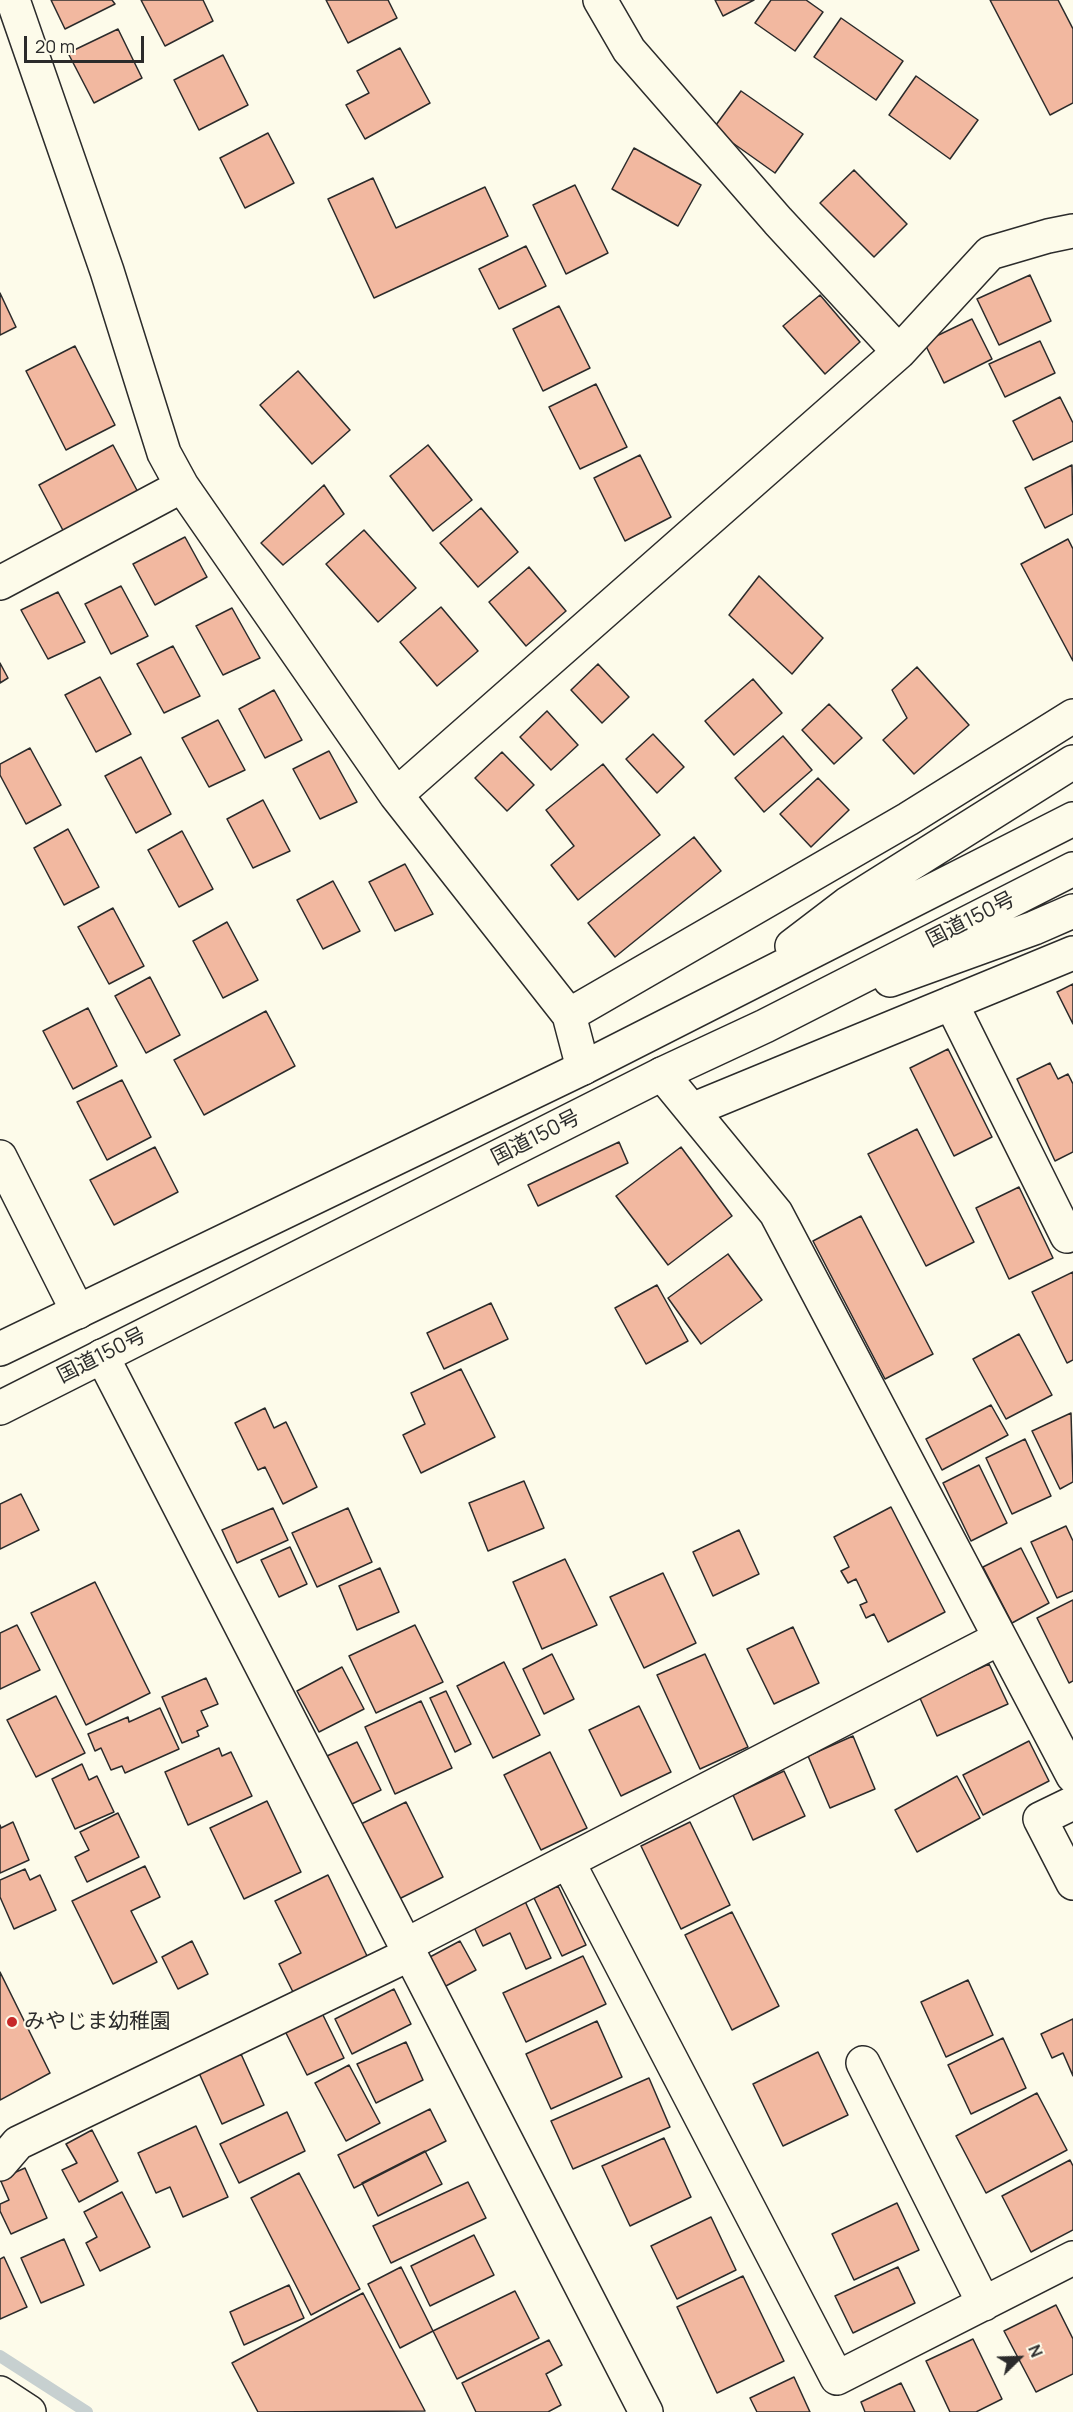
<!DOCTYPE html>
<html>
<head>
<meta charset="utf-8">
<style>
	body { margin:0 }
	#map { position:relative; width:1073px; height:2412px; overflow:hidden; background:#fdfbea; font-family:Manrope,sans-serif }
	canvas { display:block }
	.north { position:absolute; left:989px; top:2328px; width:60px; height:60px; -webkit-text-stroke:4px #fdfbea; paint-order:stroke; rotate:67deg; font-size:16px; font-weight:700; line-height:24px; text-align:center; color:#2b2b2b }
	.north::after { content:''; display:block; margin:auto; width:21px; height:27px; background:#2b2b2b; clip-path:polygon(50% 0,100% 100%,50% 72%,0 100%) }
	.scale { position:absolute; left:24px; top:36px; width:120px; height:27px; box-sizing:border-box; border:3px solid #2b2b2b; border-top:0; padding-left:8px; font-size:18px; line-height:21px; white-space:nowrap; color:#2b2b2b; -webkit-text-stroke:4px #fdfbea; paint-order:stroke }
</style>
</head>
<body>
<div id="map">
<canvas width="1073" height="2412"></canvas>
<div class="north">N</div>
<div class="scale">20 m</div>
</div>
<script>
const ctx = document.querySelector('canvas').getContext('2d');
ctx.lineJoin = 'round';
const toPath = rows => new Path2D(rows.map(r => 'M' + r).join(''));
function trace(path, color, width, dash) { ctx.strokeStyle = color; ctx.lineWidth = width; ctx.lineCap = dash ? 'butt' : 'round'; ctx.setLineDash(dash || []); ctx.stroke(path); }
function fillPath(path, color) { ctx.fillStyle = color; ctx.fill(path, 'evenodd'); }
function write(font, color, halo, rows, align = 'center') {
  ctx.font = font + ' Manrope,"Noto Sans JP",sans-serif'; ctx.lineWidth = 4.5; ctx.setLineDash([]); ctx.textBaseline = 'middle'; ctx.strokeStyle = halo; ctx.fillStyle = color; for (const [text, x, y, turn = 0] of rows) {
    ctx.save(); ctx.translate(x, y); ctx.rotate((+turn || 0) * Math.PI / 180); ctx.textAlign = isNaN(turn) ? turn : align; if (halo) ctx.strokeText(text, 0, 0); ctx.fillText(text, 0, 0); ctx.restore();
  }
}
const stream = toPath([
	[0,2356,87,2412]
]);
const building = toPath([
	[51,0,112,0,115,4,65,29,51,0],
	[141,0,203,0,213,21,165,46,141,0],
	[326,0,388,0,397,18,348,43,326,0],
	[715,0,754,0,723,16,715,0],
	[771,0,806,0,823,12,795,51,755,23,771,0],
	[990,0,1058,0,1073,29,1073,103,1050,115,990,0],
	[841,18,903,61,876,100,814,57,841,18],
	[118,29,142,78,94,103,68,53,118,29],
	[400,48,430,103,365,139,346,105,369,93,357,71,400,48],
	[223,55,248,105,199,130,174,80,223,55],
	[916,76,978,120,950,159,889,115,916,76],
	[741,91,803,134,775,173,713,129,741,91],
	[268,133,294,183,245,208,220,158,268,133],
	[634,148,701,185,678,226,612,189,634,148],
	[854,170,907,224,874,257,820,203,854,170],
	[373,178,396,228,485,187,508,236,374,298,328,199,373,178],
	[575,185,608,253,566,274,533,205,575,185],
	[526,246,546,286,499,309,479,269,526,246],
	[1030,275,1051,321,999,345,977,299,1030,275],
	[0,293,16,327,0,335,0,293],
	[820,295,860,342,825,374,783,326,820,295],
	[559,306,590,368,543,391,513,329,559,306],
	[972,319,992,359,944,383,924,342,972,319],
	[1040,341,1055,373,1005,397,989,364,1040,341],
	[75,346,115,425,66,450,26,371,75,346],
	[298,371,350,430,312,464,260,405,298,371],
	[596,384,627,447,580,469,549,407,596,384],
	[1060,397,1073,423,1073,441,1033,460,1013,421,1060,397],
	[113,445,140,496,66,536,39,485,113,445],
	[428,445,472,500,433,531,390,476,428,445],
	[640,455,671,517,625,541,594,478,640,455],
	[1072,465,1073,514,1045,528,1025,488,1072,465],
	[324,485,344,514,283,565,261,543,324,485],
	[481,508,518,552,478,587,440,543,481,508],
	[364,530,416,588,378,622,326,564,364,530],
	[185,537,207,577,155,605,133,564,185,537],
	[1068,539,1073,549,1073,661,1021,564,1068,539],
	[529,567,566,611,526,646,489,602,529,567],
	[759,576,823,638,792,674,729,615,759,576],
	[121,586,148,636,111,654,85,604,121,586],
	[58,592,85,642,48,659,21,610,58,592],
	[441,607,478,651,437,686,400,642,441,607],
	[232,608,260,658,223,675,196,626,232,608],
	[173,646,200,696,164,713,137,664,173,646],
	[0,663,8,678,0,683,0,663],
	[598,664,629,697,602,723,571,690,598,664],
	[917,667,969,725,914,774,883,740,907,718,892,690,917,667],
	[100,677,131,734,96,752,65,695,100,677],
	[753,679,782,713,734,755,705,721,753,679],
	[274,690,302,740,265,758,239,709,274,690],
	[829,704,862,738,834,764,802,730,829,704],
	[547,711,578,745,551,770,520,737,547,711],
	[218,720,245,770,209,787,182,738,218,720],
	[653,734,684,767,657,793,626,759,653,734],
	[783,736,812,770,764,812,735,778,783,736],
	[30,748,61,805,26,824,0,775,0,764,30,748],
	[329,751,357,802,320,819,293,769,329,751],
	[502,752,534,785,507,811,475,778,502,752],
	[141,757,171,814,136,833,105,776,141,757],
	[603,764,660,835,578,900,551,865,574,846,546,810,603,764],
	[818,778,849,810,811,847,780,814,818,778],
	[263,800,290,851,253,868,227,819,263,800],
	[68,829,99,887,64,905,34,848,68,829],
	[182,831,213,889,179,907,148,850,182,831],
	[694,837,721,871,615,957,588,923,694,837],
	[405,864,433,914,395,931,369,882,405,864],
	[333,881,360,931,323,949,297,900,333,881],
	[113,908,144,966,109,984,78,927,113,908],
	[227,922,258,980,223,998,193,941,227,922],
	[150,977,180,1035,146,1053,115,996,150,977],
	[1073,984,1073,1024,1057,992,1073,984],
	[88,1008,117,1066,73,1089,43,1031,88,1008],
	[266,1011,295,1066,204,1115,174,1060,266,1011],
	[948,1049,992,1137,954,1156,910,1068,948,1049],
	[1050,1063,1058,1079,1068,1074,1073,1084,1073,1152,1055,1161,1017,1079,1050,1063],
	[122,1080,151,1137,107,1160,77,1102,122,1080],
	[917,1129,974,1242,926,1266,868,1154,917,1129],
	[619,1142,628,1163,538,1206,528,1185,619,1142],
	[155,1147,178,1192,114,1225,90,1180,155,1147],
	[681,1147,732,1216,668,1265,616,1196,681,1147],
	[1019,1187,1053,1258,1009,1279,976,1208,1019,1187],
	[861,1216,933,1354,885,1379,813,1241,861,1216],
	[728,1254,762,1300,701,1344,668,1298,728,1254],
	[1073,1272,1073,1360,1067,1363,1032,1292,1073,1272],
	[657,1285,688,1341,646,1364,615,1308,657,1285],
	[491,1303,508,1339,444,1369,427,1333,491,1303],
	[1019,1334,1052,1395,1006,1419,973,1359,1019,1334],
	[461,1369,495,1437,421,1473,403,1435,425,1424,411,1393,461,1369],
	[991,1405,1008,1435,942,1470,926,1439,991,1405],
	[265,1408,274,1428,286,1422,317,1487,283,1504,265,1467,258,1470,235,1423,265,1408],
	[1071,1413,1073,1482,1060,1489,1032,1431,1071,1413],
	[1025,1439,1051,1496,1012,1514,986,1458,1025,1439],
	[979,1465,1007,1523,971,1541,943,1483,979,1465],
	[524,1481,544,1528,488,1551,469,1503,524,1481],
	[21,1494,39,1530,0,1549,0,1504,21,1494],
	[891,1507,945,1612,888,1642,874,1614,866,1618,860,1605,867,1602,856,1579,848,1583,841,1571,849,1567,834,1537,891,1507],
	[273,1508,288,1540,237,1563,222,1530,273,1508],
	[348,1508,372,1562,317,1587,292,1533,348,1508],
	[1066,1526,1073,1541,1073,1591,1057,1598,1031,1542,1066,1526],
	[739,1530,759,1574,713,1596,693,1552,739,1530],
	[290,1547,307,1584,279,1597,261,1560,290,1547],
	[1021,1548,1049,1603,1012,1623,983,1567,1021,1548],
	[565,1559,597,1625,542,1649,513,1582,565,1559],
	[380,1568,399,1612,357,1630,339,1586,380,1568],
	[663,1573,696,1643,644,1668,610,1597,663,1573],
	[95,1582,150,1693,86,1725,31,1613,95,1582],
	[1073,1600,1073,1681,1069,1683,1037,1618,1073,1600],
	[17,1625,40,1670,0,1689,0,1633,17,1625],
	[415,1625,443,1682,376,1713,349,1656,415,1625],
	[793,1627,819,1683,774,1704,747,1649,793,1627],
	[552,1654,574,1699,544,1714,523,1669,552,1654],
	[705,1654,748,1747,700,1769,657,1675,705,1654],
	[504,1662,540,1735,493,1758,457,1686,504,1662],
	[989,1664,1008,1704,937,1736,919,1696,989,1664],
	[342,1667,364,1709,319,1732,297,1691,342,1667],
	[206,1678,218,1704,201,1711,208,1726,197,1731,199,1736,182,1743,162,1697,206,1678],
	[446,1691,471,1744,455,1752,430,1698,446,1691],
	[56,1696,85,1753,36,1777,7,1720,56,1696],
	[421,1701,452,1768,395,1794,365,1727,421,1701],
	[639,1706,671,1772,621,1796,589,1730,639,1706],
	[160,1708,179,1749,125,1773,122,1766,111,1770,101,1748,95,1751,88,1734,128,1717,129,1722,160,1708],
	[853,1736,875,1789,830,1808,808,1756,853,1736],
	[1029,1741,1049,1781,983,1815,963,1775,1029,1741],
	[357,1742,381,1790,350,1805,327,1756,357,1742],
	[219,1748,222,1756,231,1752,252,1796,188,1825,165,1772,219,1748],
	[550,1752,587,1828,541,1850,504,1775,550,1752],
	[82,1764,89,1780,97,1776,114,1812,75,1829,52,1779,82,1764],
	[784,1771,805,1816,753,1840,733,1795,784,1771],
	[957,1776,980,1818,917,1852,895,1810,957,1776],
	[267,1801,301,1872,244,1899,210,1828,267,1801],
	[406,1802,443,1877,399,1899,361,1824,406,1802],
	[118,1813,139,1857,87,1882,75,1857,89,1850,80,1832,118,1813],
	[13,1822,29,1860,0,1873,0,1825,1,1828,13,1822],
	[690,1822,730,1905,681,1929,641,1846,690,1822],
	[145,1866,160,1897,131,1911,157,1962,113,1984,72,1901,145,1866],
	[25,1869,30,1880,40,1875,56,1910,14,1929,0,1897,0,1880,25,1869],
	[328,1875,369,1960,295,1996,279,1964,301,1953,275,1901,328,1875],
	[558,1886,586,1945,562,1956,534,1898,558,1886],
	[524,1899,551,1958,526,1969,510,1933,483,1946,472,1923,524,1899],
	[732,1912,779,2006,732,2030,685,1935,732,1912],
	[192,1941,208,1974,178,1989,162,1957,192,1941],
	[460,1941,476,1970,444,1987,428,1958,460,1941],
	[583,1956,606,2004,526,2042,503,1993,583,1956],
	[0,1972,50,2073,0,2100,0,1972],
	[968,1980,993,2035,946,2057,921,2002,968,1980],
	[394,1989,411,2024,352,2054,335,2019,394,1989],
	[320,2009,344,2058,307,2075,283,2027,320,2009],
	[1073,2019,1073,2076,1063,2053,1052,2058,1041,2034,1073,2019],
	[597,2021,622,2077,551,2109,526,2054,597,2021],
	[1003,2038,1026,2088,971,2114,948,2065,1003,2038],
	[406,2042,423,2080,376,2103,357,2064,406,2042],
	[818,2052,848,2115,783,2146,753,2084,818,2052],
	[241,2054,264,2105,222,2124,199,2073,241,2054],
	[349,2065,380,2123,346,2141,315,2083,349,2065],
	[649,2078,670,2127,573,2169,551,2121,649,2078],
	[1037,2093,1067,2150,986,2193,956,2136,1037,2093],
	[430,2109,446,2141,354,2188,338,2155,430,2109],
	[287,2112,305,2151,239,2183,220,2144,287,2112],
	[196,2126,228,2197,183,2217,170,2187,156,2193,138,2153,196,2126],
	[92,2130,118,2181,79,2202,62,2170,77,2163,66,2144,92,2130],
	[664,2138,691,2197,630,2226,602,2166,664,2138],
	[425,2151,442,2184,378,2216,362,2183,425,2151],
	[1070,2160,1073,2166,1073,2230,1031,2252,1002,2196,1070,2160],
	[25,2168,47,2218,11,2234,0,2211,0,2204,9,2200,0,2179,25,2168],
	[299,2173,360,2289,311,2315,251,2198,299,2173],
	[468,2182,486,2218,391,2263,373,2226,468,2182],
	[122,2192,150,2247,100,2271,86,2243,97,2237,84,2212,122,2192],
	[897,2203,919,2250,854,2280,832,2234,897,2203],
	[711,2217,736,2270,677,2299,651,2246,711,2217],
	[474,2235,494,2275,430,2306,411,2266,474,2235],
	[64,2239,84,2285,41,2303,21,2258,64,2239],
	[4,2257,27,2307,0,2319,0,2259,4,2257],
	[401,2267,433,2331,400,2348,368,2284,401,2267],
	[898,2267,915,2303,853,2333,835,2296,898,2267],
	[743,2276,784,2361,717,2393,677,2307,743,2276],
	[289,2285,304,2318,244,2345,230,2312,289,2285],
	[515,2291,539,2338,457,2379,433,2331,515,2291],
	[363,2293,425,2411,258,2412,232,2363,363,2293],
	[1056,2305,1073,2339,1073,2374,1036,2392,1004,2331,1056,2305],
	[973,2339,1002,2399,976,2412,950,2412,926,2361,973,2339],
	[549,2340,562,2365,546,2374,561,2405,548,2412,476,2412,462,2383,549,2340],
	[794,2377,810,2412,757,2412,750,2398,794,2377],
	[901,2383,915,2412,865,2412,861,2402,901,2383]
]);
const street = toPath([
	[13,0,107,271,164,453,182,486,396,795,569,1015,583,1068],
	[600,0,629,50,778,221,899,352],
	[0,583,182,486],
	[396,795,899,352,990,253,1048,236,1073,231],
	[951,1003,1067,1236,1073,1233],
	[569,1015,908,819,1073,716],
	[662,1074,776,1213,1073,1776],
	[692,1110,1073,953],
	[0,1157,78,1312],
	[102,1356,646,2412],
	[1073,1803,1040,1819,1073,1883],
	[568,1862,837,2378,1073,2258],
	[406,1945,1000,1638],
	[863,2063,984,2304],
	[0,2164,18,2143,410,1954]
]);
const secondary = toPath([
	[0,2393,29,2412]
]);
const highway = toPath([
	[792,946,847,904,1073,762],
	[890,980,1034,928,1073,911],
	[0,1349,583,1068,1073,819],
	[0,1408,662,1074,765,1026,1073,869]
]);
const markers = [
	[12,2022,6,"#c62828"]
];
const streetNames = [
	["国道150号",971,920,-27],
	["国道150号",536,1138,-27],
	["国道150号",102,1356,-27]
];
const poiNames = [
	["みやじま幼稚園",24,2022]
];
trace(stream, '#c7d0d0', 12);
fillPath(building, '#f2b8a0');
trace(building, '#2b2b2b', 1.5);
trace(street, '#2b2b2b', 36);
trace(secondary, '#2b2b2b', 36);
trace(highway, '#2b2b2b', 36);
trace(street, '#fdfbea', 33);
trace(secondary, '#fdfbea', 33);
trace(highway, '#fdfbea', 33);
for (const [x, y, r, color] of markers) { const dot = new Path2D(); dot.arc(x, y, r, 0, 2 * Math.PI); ctx.fillStyle = color; ctx.fill(dot); trace(dot, '#fdfbea', 2); }
write('21px', '#2b2b2b', '#fdfbea', streetNames);
write('21px', '#2b2b2b', '#fdfbea', poiNames, 'left');
</script>
</body>
</html>
